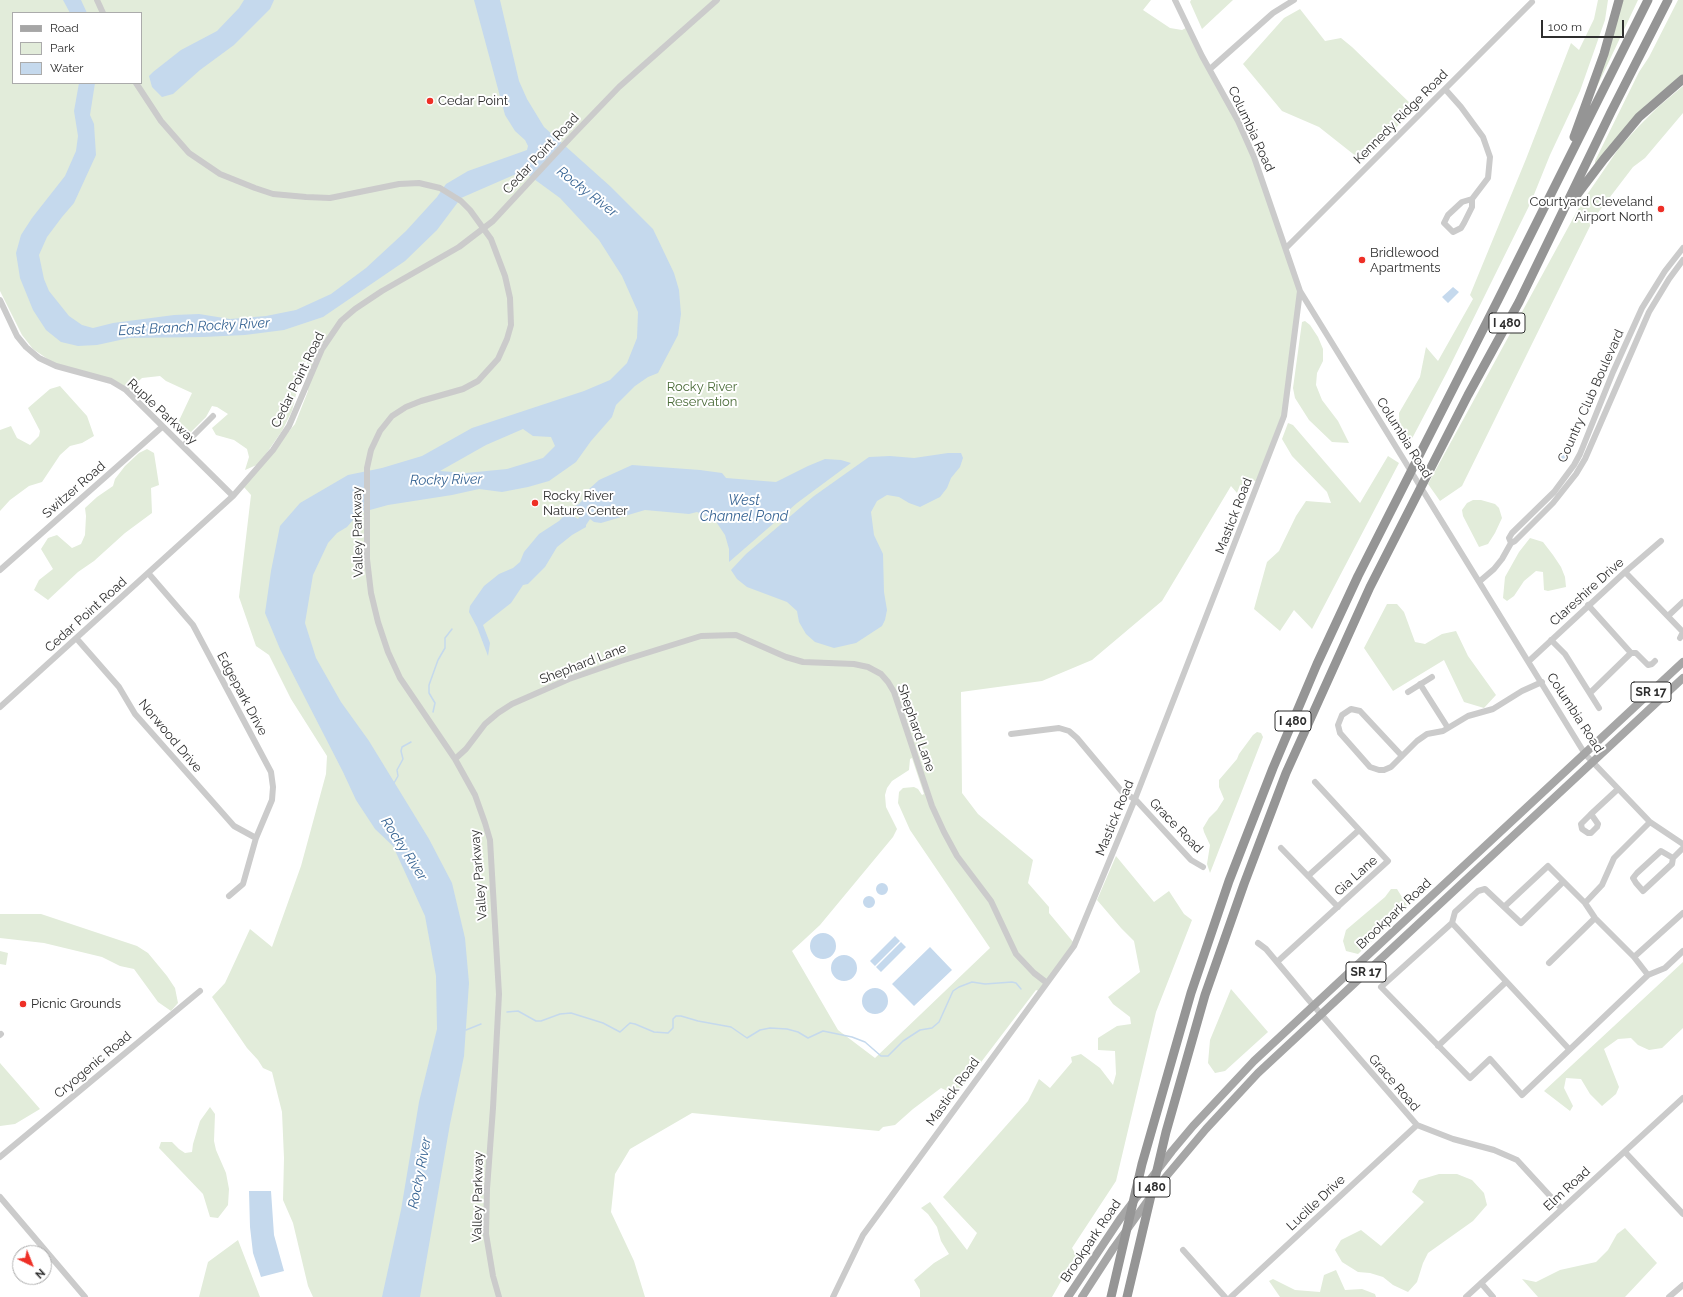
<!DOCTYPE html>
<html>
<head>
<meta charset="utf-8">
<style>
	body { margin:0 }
	#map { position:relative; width:1683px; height:1297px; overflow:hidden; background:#fff; font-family:Raleway,sans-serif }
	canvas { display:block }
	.legend { position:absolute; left:12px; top:12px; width:130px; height:72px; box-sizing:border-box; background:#fff; border:1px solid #ababab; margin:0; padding:5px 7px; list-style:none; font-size:12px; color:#2e2e2e }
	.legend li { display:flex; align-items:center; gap:8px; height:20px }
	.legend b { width:20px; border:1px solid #ababab }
	.north { position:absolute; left:12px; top:1245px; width:40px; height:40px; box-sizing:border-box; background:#fff; border:1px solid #ababab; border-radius:50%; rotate:137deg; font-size:11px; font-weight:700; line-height:16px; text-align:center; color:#2e2e2e }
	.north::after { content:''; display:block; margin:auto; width:14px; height:18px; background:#ee2f26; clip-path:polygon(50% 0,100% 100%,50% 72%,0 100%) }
	.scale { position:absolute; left:1541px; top:20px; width:83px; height:18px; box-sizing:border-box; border:2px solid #2e2e2e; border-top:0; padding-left:5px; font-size:12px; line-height:14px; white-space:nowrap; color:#2e2e2e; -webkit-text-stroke:3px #fff; paint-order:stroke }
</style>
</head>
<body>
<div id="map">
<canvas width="1683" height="1297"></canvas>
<ul class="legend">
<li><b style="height:5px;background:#a6a6a6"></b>Road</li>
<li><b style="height:11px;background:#e2ecda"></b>Park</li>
<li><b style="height:11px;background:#c5d9ed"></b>Water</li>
</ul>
<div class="north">N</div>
<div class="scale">100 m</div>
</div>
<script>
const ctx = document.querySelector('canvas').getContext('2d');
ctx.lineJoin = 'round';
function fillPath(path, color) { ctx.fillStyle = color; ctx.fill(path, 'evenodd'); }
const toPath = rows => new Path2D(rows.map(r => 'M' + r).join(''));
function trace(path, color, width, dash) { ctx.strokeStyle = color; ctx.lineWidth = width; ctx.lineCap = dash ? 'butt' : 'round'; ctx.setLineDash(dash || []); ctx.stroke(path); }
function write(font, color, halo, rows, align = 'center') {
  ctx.font = font + ' Raleway,sans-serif'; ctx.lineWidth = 4; ctx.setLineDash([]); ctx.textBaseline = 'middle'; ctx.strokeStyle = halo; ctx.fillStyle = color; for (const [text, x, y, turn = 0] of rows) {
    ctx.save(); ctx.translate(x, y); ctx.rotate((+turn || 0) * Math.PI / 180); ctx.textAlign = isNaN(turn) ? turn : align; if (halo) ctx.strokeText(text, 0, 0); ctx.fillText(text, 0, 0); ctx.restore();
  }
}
const green = toPath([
	[0,0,1151,0,1143,10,1170,28,1182,30,1188,27,1254,156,1299,288,1283,415,1257,482,1253,480,1251,484,1240,485,1237,493,1231,486,1162,601,1092,660,1042,681,961,692,962,793,978,814,1033,860,1028,883,1049,907,1049,913,1074,943,1039,991,1036,990,956,1095,941,1088,913,1109,895,1125,883,1127,879,1131,692,1113,630,1149,615,1174,611,1212,634,1261,645,1297,313,1297,308,1286,293,1223,283,1200,284,1158,282,1112,272,1072,263,1068,258,1060,247,1048,212,997,225,983,250,929,272,947,301,866,326,774,327,756,291,699,269,655,256,646,239,597,251,495,243,486,295,424,308,391,307,359,303,366,292,411,282,431,259,464,245,470,249,457,247,449,234,440,216,435,212,428,228,414,217,407,212,406,206,417,190,433,182,437,176,427,192,393,166,381,160,376,142,378,127,392,119,385,52,362,33,349,22,335,0,291],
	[13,13,141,13,141,83,13,83],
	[912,758,924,794,922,795,918,789,914,787,903,788,899,792,898,803,910,830,990,948,875,1058,838,1030,792,951,820,925,893,837,897,829,886,807,885,795,887,788,892,781,909,770,910,759],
	[1191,0,1233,0,1202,29,1190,2],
	[1598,0,1608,0,1605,20,1580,91,1550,155,1531,202,1447,372,1406,450,1400,436,1399,413,1420,377,1426,347,1438,361,1473,299,1470,295,1526,159,1571,43,1579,50,1594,19],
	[1623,0,1638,0,1594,93,1607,58],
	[1678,0,1683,0,1683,75,1647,104,1633,118,1595,166,1595,161,1639,72,1649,57],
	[1300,9,1325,41,1341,38,1352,47,1412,105,1412,112,1362,161,1319,127,1282,111,1243,64,1284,18],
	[1683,86,1683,113,1645,158,1633,167,1594,218,1462,486,1440,501,1428,484,1582,202,1619,148,1639,126,1658,107],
	[1305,321,1310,325,1318,337,1323,349,1323,361,1317,373,1316,385,1322,400,1338,421,1349,443,1332,442,1309,420,1295,398,1293,388,1302,322],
	[60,386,87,416,94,436,82,443,70,446,60,455,42,482,29,486,10,500,0,511,0,430,11,426,17,438,30,445,39,436,40,431,28,408,50,389],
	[1288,423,1293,425,1311,446,1360,503,1388,456,1399,463,1312,629,1294,610,1280,631,1254,609,1267,562,1279,551,1296,516,1306,501,1331,503,1327,492,1292,456,1282,439],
	[147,449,154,453,159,485,151,488,152,513,125,533,94,561,78,572,48,600,34,590,39,580,53,569,41,549,48,538,57,535,72,548,81,544,85,535,86,516,85,508,97,497,113,486,115,479,125,466,139,453],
	[1473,500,1481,500,1495,504,1499,508,1502,518,1495,533,1488,544,1479,547,1463,516,1462,510,1467,503],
	[1530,538,1543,542,1553,555,1561,567,1565,577,1566,587,1548,591,1544,590,1543,572,1536,571,1524,581,1514,596,1507,601,1503,598,1505,577,1519,552],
	[1387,604,1397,604,1404,612,1415,642,1425,644,1442,634,1456,631,1468,656,1496,695,1484,708,1464,702,1444,660,1393,691,1364,648],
	[1257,732,1261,733,1263,737,1210,873,1207,864,1210,845,1204,832,1203,828,1209,818,1217,810,1224,799,1219,787,1219,780,1237,759,1239,754,1253,735],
	[1116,856,1154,902,1169,891,1184,914,1192,920,1156,1012,1116,1181,1072,1248,1076,1255,1052,1297,920,1297,920,1290,914,1280,934,1263,949,1254,941,1241,937,1227,928,1214,921,1208,930,1202,967,1250,977,1233,943,1197,1028,1101,1039,1079,1050,1088,1072,1062,1071,1057,1081,1054,1100,1068,1113,1085,1116,1074,1115,1051,1098,1050,1098,1038,1117,1026,1131,1024,1130,1017,1113,1004,1108,997,1140,972,1134,941,1121,928,1097,900],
	[1391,889,1397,889,1408,907,1358,954,1346,951,1343,941,1346,930,1385,897],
	[0,914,41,914,137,946,148,953,167,976,175,988,178,1003,171,1011,158,1002,134,969,120,966,102,957,44,943,0,938],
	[0,951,8,953,6,965,0,964],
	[1683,962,1683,1028,1662,1048,1649,1050,1638,1045,1631,1038,1618,1039,1604,1049,1619,1087,1616,1094,1602,1106,1590,1094,1581,1079,1566,1078,1564,1088,1573,1106,1570,1111,1544,1091],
	[1231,989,1268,1032,1225,1071,1215,1073,1208,1063,1210,1040],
	[0,1063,40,1109,15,1124,0,1126],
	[210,1107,215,1114,214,1141,216,1150,226,1173,229,1189,228,1205,218,1218,210,1217,203,1194,159,1148,161,1142,172,1142,179,1149,185,1153,192,1152,193,1144,200,1121],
	[1439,1174,1457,1174,1472,1180,1484,1193,1487,1205,1473,1221,1428,1253,1423,1263,1417,1282,1408,1292,1393,1285,1383,1277,1370,1273,1358,1272,1342,1262,1335,1250,1341,1240,1361,1230,1381,1246,1424,1202,1412,1192,1419,1180],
	[1625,1228,1657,1263,1625,1297,1538,1297,1522,1279,1536,1282,1560,1270,1596,1262,1608,1250,1617,1234],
	[238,1240,260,1297,199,1297,208,1262],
	[1336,1270,1345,1290,1362,1289,1375,1294,1376,1297,1280,1297,1269,1281,1273,1279,1295,1290,1320,1292,1324,1275]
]);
const water = toPath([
	[63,0,81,0,87,13,70,13],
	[244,0,274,0,270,9,234,45,200,70,173,94,162,97,152,87,149,76,153,72,181,50,217,31,239,8],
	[474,0,500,0,519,81,527,99,544,127,611,187,653,229,674,273,679,290,681,314,678,335,658,373,648,377,635,386,616,405,612,417,591,441,576,462,549,481,528,487,502,492,479,489,452,495,388,505,359,513,347,527,337,533,328,543,313,575,305,623,316,658,341,702,369,741,429,839,452,883,465,938,469,983,464,1056,450,1124,420,1297,382,1297,401,1210,419,1102,437,1029,436,976,425,916,393,846,375,829,356,800,343,772,280,649,265,613,271,571,280,526,300,503,348,475,382,468,422,456,472,428,584,391,610,380,627,363,637,338,638,312,622,276,599,240,560,198,523,171,461,198,437,230,405,261,323,317,284,330,245,335,203,337,129,338,97,345,78,346,61,342,46,330,33,310,20,278,16,253,21,235,32,218,65,176,76,151,78,136,74,111,79,83,95,83,90,115,94,124,96,155,74,203,62,217,47,237,39,255,44,279,49,291,69,316,82,325,93,328,113,323,174,315,199,314,230,319,266,316,296,310,331,294,366,268,406,231,437,197,446,184,468,171,527,150,528,146,525,140,515,131,505,115],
	[523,429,533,436,551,437,555,446,543,458,507,469,466,473,440,471,486,445],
	[1453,287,1459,292,1448,303,1442,297],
	[1563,450,1567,455,1565,460,1561,463,1558,461],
	[948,453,961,453,963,458,960,467,951,478,947,488,940,497,920,507,909,503,899,497,887,495,877,501,871,512,874,535,883,554,884,592,887,610,885,620,882,626,856,643,834,648,815,642,806,634,799,622,797,611,787,602,747,587,737,579,731,570,746,554,814,496,869,457,890,456,914,458],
	[825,459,841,460,851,463,797,503,729,562,729,549,725,535,715,520,697,512,689,514,645,510,601,523,594,522,590,519,586,525,586,527,572,535,557,547,545,567,528,584,523,585,511,603,483,625,490,643,488,656,477,627,469,612,470,606,484,586,499,574,513,568,520,562,524,552,539,534,559,521,567,513,578,519,583,512,578,507,575,506,579,504,587,495,588,490,599,480,632,465,700,470,722,473,726,478,776,482,808,466],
	'876 889a6 6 0 1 1 12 0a6 6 0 1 1-12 0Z',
	'863 902a6 6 0 1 1 12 0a6 6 0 1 1-12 0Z',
	'810 946a13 13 0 1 1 26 0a13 13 0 1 1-26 0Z',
	[895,936,900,941,875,966,870,961],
	[901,942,906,947,881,972,876,967],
	[930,947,952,970,914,1006,892,984],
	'831 968a13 13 0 1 1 26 0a13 13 0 1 1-26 0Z',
	'862 1001a13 13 0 1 1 26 0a13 13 0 1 1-26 0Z',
	[249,1191,271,1191,274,1235,284,1271,261,1277,253,1253,250,1227]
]);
const stream = toPath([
	[433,712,435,703,429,693,429,685,438,660,445,648,445,638,452,629],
	[394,783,398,776,397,770,403,759,401,751,402,747,411,742],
	[507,1012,518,1011,536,1021,541,1021,560,1014,571,1013,603,1023,620,1032,630,1023,635,1024,654,1032,668,1033,673,1028,673,1019,676,1016,681,1016,698,1021,731,1027,747,1038,760,1030,770,1028,787,1029,798,1032,808,1038,823,1031,852,1037,865,1042,881,1056,888,1056,903,1041,920,1030,932,1028,939,1022,953,991,959,987,972,982,985,984,1012,982,1016,983,1021,989],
	[466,1030,481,1024]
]);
const minor = toPath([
	[97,0,103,13],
	[1175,0,1202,56,1238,121,1254,157,1300,291,1585,754,1650,822,1683,844],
	[1210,69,1273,13,1294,0],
	[136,83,161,121,189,153,220,174,255,188,273,194,306,197,330,198,399,184,419,183,440,188,461,201,470,210,491,239,505,276,510,298,511,325,507,339,498,359,478,381,463,389,421,401,406,407,392,416,380,431,371,450,367,468,367,559,371,593,378,622,388,652,400,678,455,759,475,795,485,823,490,840,499,994,493,1108,487,1189,486,1234,493,1276,499,1297],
	[1445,89,1461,107,1483,137,1490,157,1488,178,1472,199,1462,202,1448,215,1444,223,1453,232,1461,228,1464,223,1472,207,1472,199],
	[1286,248,1532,2],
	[0,300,17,336,26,347,39,358,56,366,111,381,126,390,233,496],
	[183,446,213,416],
	[1511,543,1509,538,1512,533,1554,492,1574,465,1580,454,1613,372,1642,308,1665,271,1683,248],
	[0,570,162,427],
	[1625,572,1683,632,1680,638],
	[149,574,193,625,271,772,273,787,272,800,256,838,243,884,229,896],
	[1480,581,1494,569,1502,559,1511,543,1515,541,1553,503,1576,474,1585,459,1649,312,1669,279,1683,260],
	[1588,605,1631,653,1590,693],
	[1668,616,1683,602],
	[77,639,119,687,135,714,234,826,256,838],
	[1551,640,1565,654,1599,708],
	[1631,653,1636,653,1648,665,1652,664,1655,661],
	[1529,661,1625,572,1661,541],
	[1420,684,1448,728],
	[1408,692,1432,677],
	[0,707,233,496,273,450,289,426,322,349,341,321,355,309,382,291,459,247,493,221,570,138,619,87,717,0],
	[1011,734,1059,728,1069,731,1077,738,1123,793,1135,799,1191,860,1203,867],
	[1402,756,1360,711,1351,709,1342,715,1338,725,1340,733,1370,767,1379,770,1384,770,1391,767,1417,741,1427,734,1443,731,1468,716,1493,709,1522,691,1542,682],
	[455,759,466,749,485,724,498,713,512,704,569,679,621,661,701,636,736,635,786,657,803,662,854,664,868,667,881,674,888,682,894,692,932,806,944,832,957,856,991,901,1016,954,1034,973,1047,983],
	[1591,814,1598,824,1597,827,1591,833,1588,833,1582,829,1581,824,1591,814,1618,789],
	[1281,848,1338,907],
	[1673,858,1661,851,1637,873,1633,878,1636,883,1643,891,1672,864,1673,858,1683,848],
	[1308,876,1359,830],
	[1563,882,1521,923,1485,889,1478,891,1455,912,1452,923,1381,987,1470,1078,1490,1059,1522,1095,1648,975,1665,968,1683,951],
	[1585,903,1602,885,1614,858,1650,822],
	[1504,907,1548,866,1585,903,1595,918,1634,957,1648,975],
	[1452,923,1569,1049],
	[1258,943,1266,949,1307,998,1417,1125,1453,1139,1494,1150,1517,1160,1562,1209],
	[1634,957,1683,913],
	[1277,962,1388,861,1315,782],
	[1549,963,1595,918],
	[0,1035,1,1034],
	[1438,1046,1506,982],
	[1625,1152,1683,1214],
	[0,1157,200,991],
	[0,1197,85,1297],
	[1183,1250,1225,1297],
	[1481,1283,1493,1297],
	[833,1297,863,1235,1074,946,1135,799,1284,416,1300,291],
	[1231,1297,1417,1125],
	[1466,1297,1683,1098],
	[1669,1297,1683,1285]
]);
const major = toPath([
	[1068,1297,1120,1219,1172,1151,1193,1126,1254,1061,1683,662],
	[1082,1297,1113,1249,1159,1185,1206,1129,1258,1073,1683,678]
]);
const highway = toPath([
	[1574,137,1604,54,1619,0],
	[1573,200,1604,159,1639,117,1683,79],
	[1111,1297,1142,1164,1191,993,1229,881,1273,768,1317,664,1358,576,1498,300,1648,0],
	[1127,1297,1166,1132,1205,995,1244,884,1286,773,1370,587,1468,395,1519,302,1611,112,1668,0]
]);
const markers = [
	[430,101,4,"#ee2f26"],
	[1661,209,4,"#ee2f26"],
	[1362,260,4,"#ee2f26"],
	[535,503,4,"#ee2f26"],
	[23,1004,4,"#ee2f26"]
];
const shields = [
	[1507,323,36],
	[1651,692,40],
	[1293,721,36],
	[1366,972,40],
	[1152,1187,36]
];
const shieldNames = [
	["I 480",1507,323],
	["SR 17",1651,692],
	["I 480",1293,721],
	["SR 17",1366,972],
	["I 480",1152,1187]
];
const poiNames = [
	["Cedar Point",438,101],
	["Courtyard Cleveland",1653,202,"right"],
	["Airport North",1653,217,"right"],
	["Bridlewood",1370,253],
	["Apartments",1370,268],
	["Rocky River",543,496],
	["Nature Center",543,511],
	["Picnic Grounds",31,1004]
];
const streetNames = [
	["Kennedy Ridge Road",1401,117,-45],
	["Columbia Road",1251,129,65],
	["Cedar Point Road",541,154,-47],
	["Cedar Point Road",298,380,-64],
	["Country Club Boulevard",1591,396,-66],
	["Ruple Parkway",162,412,43],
	["Columbia Road",1404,438,58],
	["Switzer Road",74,490,-41],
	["Mastick Road",1234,516,-69],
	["Valley Parkway",358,532,-91],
	["Clareshire Drive",1587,592,-42],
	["Cedar Point Road",86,615,-42],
	["Shephard Lane",583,664,-21],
	["Edgepark Drive",242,694,62],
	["Columbia Road",1575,713,57],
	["Shephard Lane",916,728,71],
	["Norwood Drive",170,736,50],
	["Mastick Road",1115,818,-68],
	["Grace Road",1176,826,46],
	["Valley Parkway",479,875,-95],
	["Gia Lane",1356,876,-42],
	["Brookpark Road",1394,914,-43],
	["Cryogenic Road",93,1065,-40],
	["Grace Road",1394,1083,49],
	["Mastick Road",953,1092,-54],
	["Elm Road",1567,1189,-43],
	["Valley Parkway",478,1197,-89],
	["Lucille Drive",1316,1203,-43],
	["Brookpark Road",1091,1241,-56]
];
const parkNames = [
	["Rocky River",702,387],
	["Reservation",702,402]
];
const waterNames = [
	["Rocky River",587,192,38],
	["East Branch Rocky River",194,327,-3],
	["Rocky River",446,480,-1],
	["West",744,501],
	["Channel Pond",744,517],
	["Rocky River",404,849,57],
	["Rocky River",420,1173,-79]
];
fillPath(green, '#e2ecda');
fillPath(water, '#c5d9ed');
trace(stream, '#c5d9ed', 1.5);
trace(minor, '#cbcbcb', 6);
trace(major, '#a6a6a6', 8);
trace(highway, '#959595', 9);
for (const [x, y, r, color] of markers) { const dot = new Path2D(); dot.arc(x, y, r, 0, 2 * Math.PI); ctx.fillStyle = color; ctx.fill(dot); trace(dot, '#fff', 1.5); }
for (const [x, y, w] of shields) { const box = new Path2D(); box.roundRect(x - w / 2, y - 10, w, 20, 3); ctx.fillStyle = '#fff'; ctx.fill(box); trace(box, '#2e2e2e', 1); }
write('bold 12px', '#2e2e2e', null, shieldNames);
write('13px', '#2e2e2e', '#fff', poiNames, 'left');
write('13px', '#2e2e2e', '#fff', streetNames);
write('13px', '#4b6c39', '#fff', parkNames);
write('italic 14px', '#386594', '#fff', waterNames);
</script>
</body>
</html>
